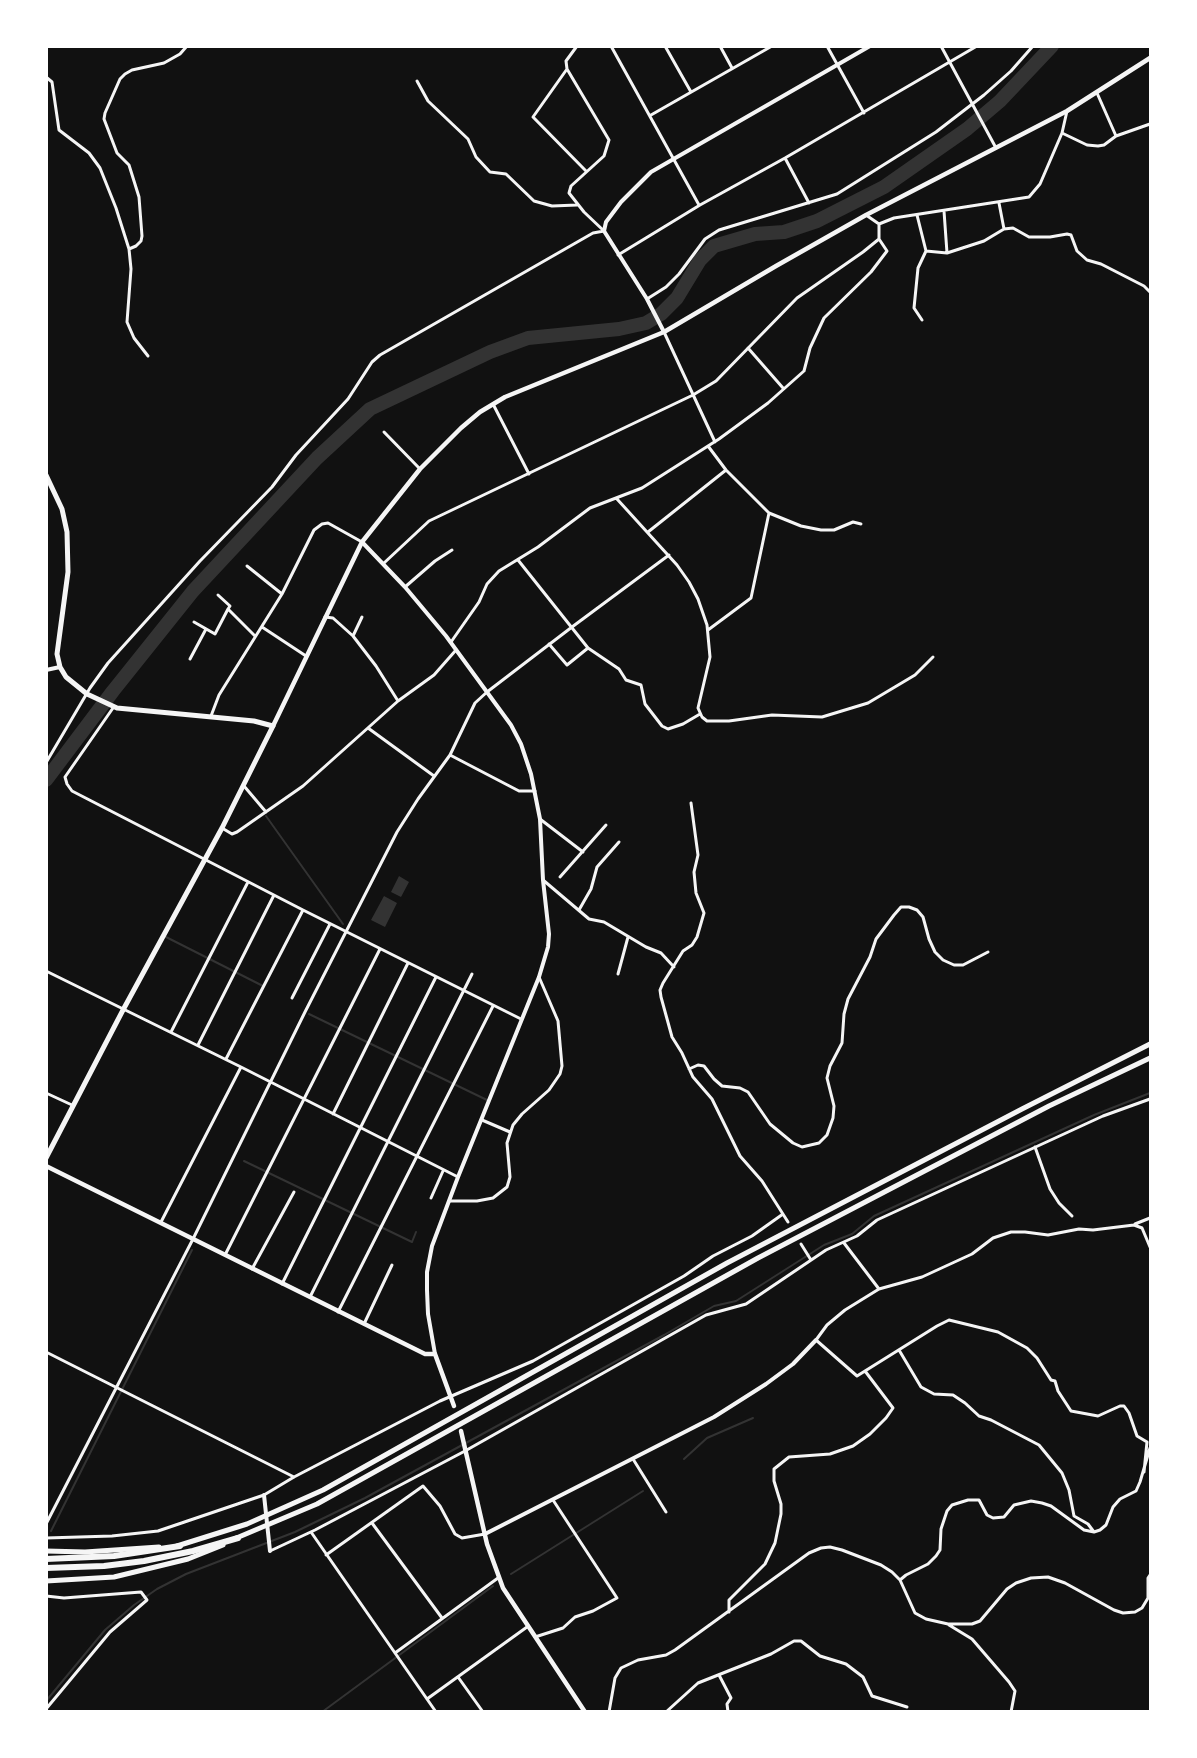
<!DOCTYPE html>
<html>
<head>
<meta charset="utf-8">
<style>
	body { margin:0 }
	#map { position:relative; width:1197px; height:1758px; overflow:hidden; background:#111; font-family:Figtree,sans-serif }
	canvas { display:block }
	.frame { position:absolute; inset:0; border:48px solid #fff; pointer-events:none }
</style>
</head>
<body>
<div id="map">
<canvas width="1197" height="1758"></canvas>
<div class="frame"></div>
</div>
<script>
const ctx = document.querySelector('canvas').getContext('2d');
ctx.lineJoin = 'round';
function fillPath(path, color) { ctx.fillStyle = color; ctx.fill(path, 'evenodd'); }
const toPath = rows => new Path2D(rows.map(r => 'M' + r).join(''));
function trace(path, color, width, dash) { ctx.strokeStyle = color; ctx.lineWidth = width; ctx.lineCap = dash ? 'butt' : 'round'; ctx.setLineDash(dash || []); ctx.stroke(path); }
const water = toPath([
	[399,876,409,882,401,897,391,892],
	[384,896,397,903,385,927,371,920]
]);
const stream = toPath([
	[266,816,343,924],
	[166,937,263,986],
	[309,1014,489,1101],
	[244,1161,412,1242,416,1232],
	[684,1459,707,1438,753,1418],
	[51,1531,192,1250],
	[511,1574,643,1491],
	[46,1701,105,1630,134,1605,157,1589,186,1574,295,1532,365,1498,664,1335,714,1306,736,1301,824,1245,852,1234,874,1216,1094,1115,1150,1093],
	[322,1712,493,1586]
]);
const river = toPath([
	[46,780,113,691,193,591,317,458,370,409,490,352,528,338,619,329,646,323,661,314,677,298,700,260,714,246,755,234,784,232,817,221,884,187,967,129,1000,101,1052,46]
]);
const minor = toPath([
	[577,46,566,61,567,69,609,140,604,156,571,186,569,193,584,212,604,231],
	[611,46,699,205],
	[665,46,691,92],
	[720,46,732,68],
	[827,46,864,113],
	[941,46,996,148],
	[567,69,533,117,586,171],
	[46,77,52,82,59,130,89,153,100,168,116,208,129,249,131,269,127,322,134,338,148,356],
	[417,81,428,101,468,139,476,157,490,172,506,174,534,201,552,206,577,205],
	[1097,93,1116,136],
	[651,115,772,46],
	[1062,133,1087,145,1098,146,1104,145,1116,136,1150,124],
	[785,158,809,203],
	[999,203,1004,229],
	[944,211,947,253],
	[866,215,879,224],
	[917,215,926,251],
	[129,249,136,246,141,241,142,236,139,197,129,165,117,153,104,119,105,113,120,79,125,74,132,70,164,63,180,54,187,46],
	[618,255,700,205,785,158,977,46],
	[647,299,666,287,679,274,705,239,719,230,837,194,936,132,984,95,1011,71,1033,46],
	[922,320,914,308,918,268,926,251,947,253,984,241,1004,229,1013,228,1029,237,1050,237,1067,234,1071,235,1077,251,1087,260,1101,264,1144,286,1150,292],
	[664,332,715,442],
	[748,348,783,388],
	[493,404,529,474],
	[384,432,420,469],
	[617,499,677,565,689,582,698,599,707,625,710,657,698,708,702,717,707,721,729,721,772,715,822,717,868,703,915,675,933,657],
	[769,513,801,526,821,530,834,530,853,522,861,524],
	[648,532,726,470],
	[518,560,588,648,619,669,626,680,641,685,645,704,662,726,668,729,683,724,700,714],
	[384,563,429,521,693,395,716,381,797,298,863,252,879,239,879,224,894,218,1029,197,1040,184,1062,133,1067,111],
	[247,566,282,594],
	[405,587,435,561,452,550],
	[218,595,230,606,228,609,255,636],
	[325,617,333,618,353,636],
	[362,617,353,636,376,666,398,701],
	[194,622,215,634,228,609],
	[262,627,306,656],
	[708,630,751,598,769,513,726,470,708,446],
	[451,642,479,602,487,584,499,571,538,547,590,508,642,488,719,439,768,403,804,371,810,348,824,318,871,272,887,251,879,239],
	[549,644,567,665,588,648],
	[190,659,206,629],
	[113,708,65,777,67,784,72,791,303,910,521,1019],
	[211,716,219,695,282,594,314,530,322,524,328,523,362,542],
	[368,728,434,776],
	[450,755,519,791,535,791],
	[47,761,90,688,108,663,200,561,272,487,296,455,348,399,372,362,380,355,593,233,604,231],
	[244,786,266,812],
	[691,803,698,855,694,872,696,893,704,913,697,937,692,945,683,951,663,983,660,990,661,997,672,1037,682,1053,693,1077,712,1099,740,1156,762,1181,788,1222],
	[540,819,583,852],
	[222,828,232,834,237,832,303,786,398,701,434,675,456,650],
	[560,877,606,825],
	[543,880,589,919,604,922,646,947,661,953,674,967],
	[579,910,591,889,597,867,619,842],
	[46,971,241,1067,458,1177],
	[618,974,628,937],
	[292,998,330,924],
	[171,1032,248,882],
	[198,1045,274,895],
	[226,1059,303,910],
	[689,1069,698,1065,704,1066,714,1079,722,1086,740,1088,748,1092,770,1124,793,1143,802,1147,819,1143,827,1135,833,1118,834,1106,827,1078,830,1066,842,1043,844,1014,848,999,870,957,876,939,894,915,901,907,909,907,917,910,923,917,929,939,935,952,943,960,954,965,963,965,988,952],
	[46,1093,72,1105],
	[333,1114,408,963],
	[482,1120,510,1132],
	[1035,1147,1050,1189,1059,1203,1072,1216],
	[431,1198,443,1171],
	[449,1201,477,1201,493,1198,507,1187,510,1177,507,1143,513,1125,522,1114,549,1090,560,1074,562,1066,558,1021,539,977],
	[161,1222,241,1067],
	[1135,1224,1150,1218],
	[844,1243,879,1289],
	[801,1244,811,1260],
	[225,1255,380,949],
	[252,1269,294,1192],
	[282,1284,436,977],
	[310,1297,472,974],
	[338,1312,493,1006],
	[364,1324,392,1265],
	[899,1350,921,1387,934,1394,953,1395,965,1403,979,1416,991,1420,1039,1445,1062,1473,1069,1490,1074,1516,1088,1524,1094,1532],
	[46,1352,294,1477],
	[633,1459,666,1512],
	[1144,1472,1147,1442,1137,1436,1129,1413,1124,1406,1120,1406,1098,1416,1071,1411,1058,1391,1055,1381,1051,1380,1037,1358,1027,1348,998,1332,949,1320,937,1326,857,1376,816,1340,827,1325,845,1310,879,1289,922,1277,972,1254,993,1238,1011,1232,1025,1232,1048,1235,1079,1229,1093,1230,1134,1225,1142,1228,1150,1247],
	[372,1523,442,1618],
	[46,1524,193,1239,305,1012,397,832,418,799,450,755,475,703,487,692,572,627,669,555],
	[311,1532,436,1712],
	[46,1538,112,1536,158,1531,264,1495,294,1477,440,1401,533,1361,684,1276,713,1256,752,1236,783,1214],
	[270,1551,315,1530,465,1451,706,1315,746,1304,826,1250,857,1236,877,1220,1103,1116,1150,1099],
	[326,1555,423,1486,440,1506,455,1534,462,1538,485,1534],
	[900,1580,906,1575,928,1564,936,1556,940,1550,941,1529,947,1511,952,1505,968,1500,979,1500,987,1515,993,1518,1004,1517,1014,1505,1031,1501,1042,1503,1051,1506,1084,1530,1094,1532,1100,1530,1106,1525,1113,1507,1120,1499,1136,1491,1140,1482,1150,1448],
	[46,1596,64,1598,141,1592,147,1600,110,1632,46,1709],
	[729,1612,729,1600,765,1564,775,1543,781,1514,781,1504,774,1481,774,1469,789,1457,830,1454,853,1446,870,1434,886,1418,893,1408,865,1371],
	[949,1625,972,1639,1009,1682,1015,1691,1011,1712],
	[535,1637,563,1628,575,1617,593,1611,617,1598,553,1500],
	[395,1653,498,1578],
	[719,1675,731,1698,727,1704,728,1712],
	[458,1677,483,1712],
	[427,1699,527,1627],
	[609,1712,615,1678,621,1668,638,1660,666,1655,675,1650,809,1553,821,1548,830,1547,842,1550,881,1565,892,1572,900,1580,915,1613,926,1619,948,1624,972,1624,980,1621,1007,1589,1016,1583,1031,1578,1048,1577,1065,1583,1114,1610,1123,1613,1135,1612,1142,1608,1148,1598,1148,1578,1150,1575],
	[666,1712,698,1683,771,1654,794,1641,801,1641,820,1656,846,1664,863,1677,872,1696,907,1707]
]);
const tertiary = toPath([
	[664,332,647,299,604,231,606,222,621,202,651,172,870,46],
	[362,542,405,587,446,636,511,725,521,744,531,774,540,819,543,880,549,934,548,947,539,977,458,1177,432,1246,427,1272,427,1290,428,1314,435,1354],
	[46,670,60,667],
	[264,1495,270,1551],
	[485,1534,714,1417,766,1384,793,1364,816,1340]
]);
const secondary = toPath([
	[273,726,362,542,420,469,461,428,480,412,505,397,664,332,776,266,866,215,1067,111,1150,58],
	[46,1166,425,1354,435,1354,454,1406],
	[461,1431,487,1544,503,1588,585,1712]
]);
const primary = toPath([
	[46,475,62,509,67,532,68,572,57,654,60,667,66,677,87,694,117,708,254,721,273,726,222,828,123,1010,46,1158]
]);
const trunk = toPath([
	[234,1539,317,1504,758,1258,1049,1106,1150,1058],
	[177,1546,247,1524,323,1490,727,1263,1022,1109,1150,1044],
	[46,1551,85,1552,159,1547],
	[46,1581,114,1577,188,1559,223,1545]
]);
const motorway = toPath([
	[46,1559,114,1556,180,1546],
	[46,1568,104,1566,144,1561,193,1551,238,1538]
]);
fillPath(water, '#333');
trace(stream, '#333', 2);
trace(river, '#333', 14);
trace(minor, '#f5f5f5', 3);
trace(tertiary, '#f5f5f5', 4);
trace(secondary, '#f5f5f5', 4.5);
trace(primary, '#f5f5f5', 5);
trace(trunk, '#f5f5f5', 5);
trace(motorway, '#f5f5f5', 6);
</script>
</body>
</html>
